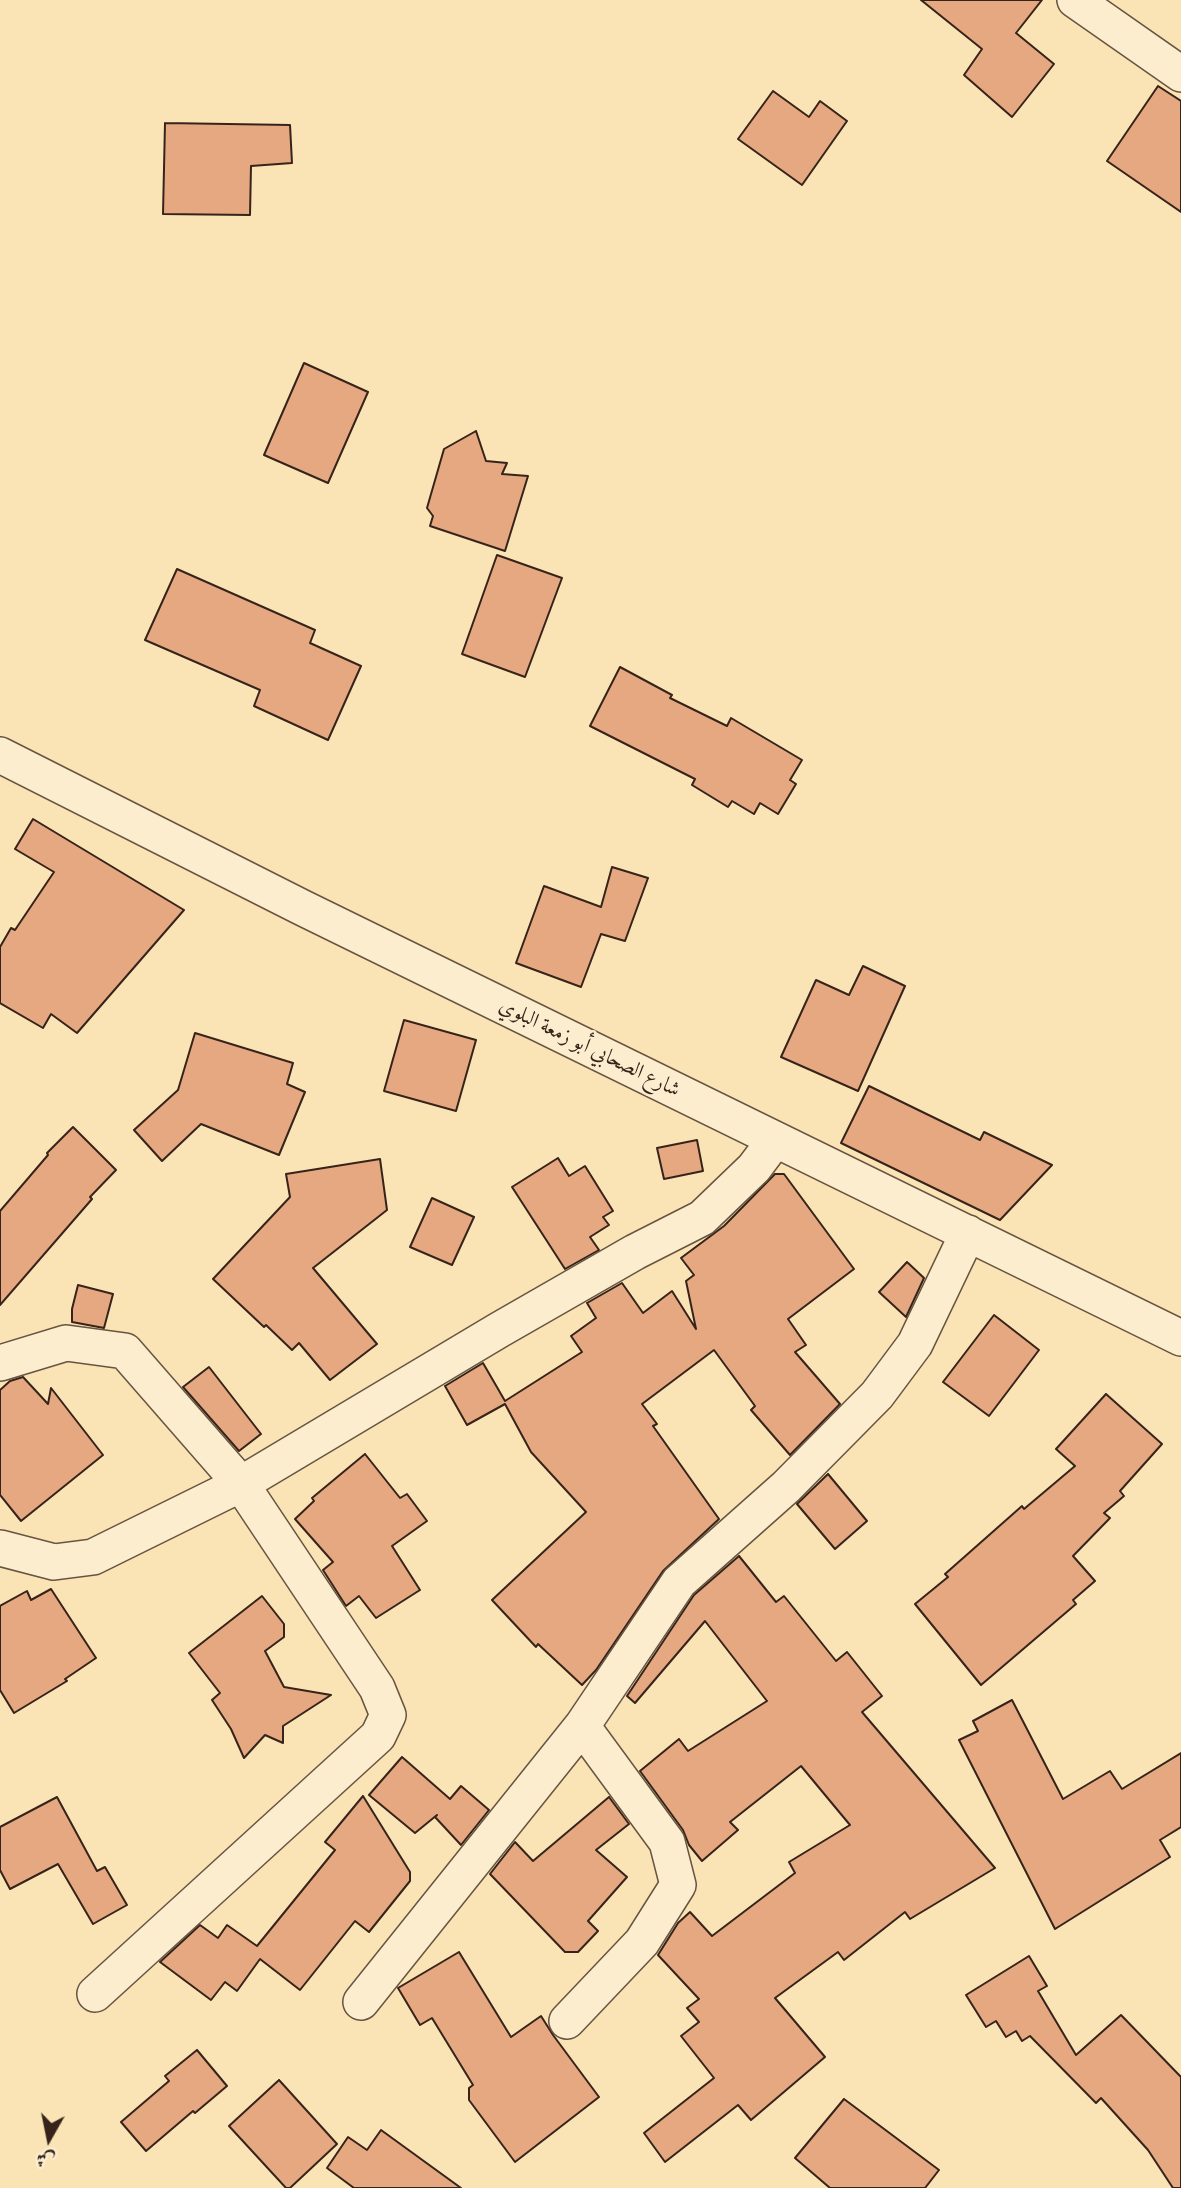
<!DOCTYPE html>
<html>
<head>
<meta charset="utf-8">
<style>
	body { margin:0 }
	#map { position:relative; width:1181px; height:2188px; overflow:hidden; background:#fae3b4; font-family:"IM FELL Double Pica",Amiri,serif }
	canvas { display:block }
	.north { position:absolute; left:14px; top:2104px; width:70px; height:70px; -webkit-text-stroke:5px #fcedce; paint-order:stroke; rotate:189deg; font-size:19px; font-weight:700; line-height:28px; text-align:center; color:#36241b }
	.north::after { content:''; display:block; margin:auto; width:24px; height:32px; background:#36241b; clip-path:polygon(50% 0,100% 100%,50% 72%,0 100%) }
</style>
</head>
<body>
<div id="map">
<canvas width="1181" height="2188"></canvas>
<div class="north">ش</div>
</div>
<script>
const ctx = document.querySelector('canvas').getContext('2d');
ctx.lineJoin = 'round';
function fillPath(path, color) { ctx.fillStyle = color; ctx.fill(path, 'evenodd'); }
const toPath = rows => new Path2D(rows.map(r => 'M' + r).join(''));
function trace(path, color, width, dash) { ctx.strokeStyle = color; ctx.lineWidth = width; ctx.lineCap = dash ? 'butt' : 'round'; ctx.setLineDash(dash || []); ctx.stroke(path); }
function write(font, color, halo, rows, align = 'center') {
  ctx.font = font + ' "IM FELL Double Pica",Amiri,serif'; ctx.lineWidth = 5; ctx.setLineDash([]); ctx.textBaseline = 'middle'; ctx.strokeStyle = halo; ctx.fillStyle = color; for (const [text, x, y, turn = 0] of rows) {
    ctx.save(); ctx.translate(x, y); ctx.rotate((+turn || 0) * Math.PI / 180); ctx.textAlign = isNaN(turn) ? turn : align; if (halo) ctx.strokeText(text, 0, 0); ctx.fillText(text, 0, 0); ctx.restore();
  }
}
const building = toPath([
	[921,0,1042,0,1016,33,1054,64,1012,117,964,75,982,49,921,0],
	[1158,86,1181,101,1181,212,1107,161,1158,86],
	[773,91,809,117,820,101,847,121,802,185,738,139,773,91],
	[165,123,290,125,292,163,251,166,250,215,163,214,165,123],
	[304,363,368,392,328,483,264,455,304,363],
	[476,431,486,461,507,463,502,474,528,476,505,551,430,526,433,516,427,508,444,449,476,431],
	[497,555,562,578,525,677,462,654,497,555],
	[177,569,315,630,310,643,361,666,328,740,254,706,260,690,145,640,177,569],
	[620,667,672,695,670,698,727,726,731,718,802,760,790,780,796,784,778,814,760,803,754,814,732,801,728,807,692,785,695,779,590,726,620,667],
	[33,819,184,910,77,1033,51,1014,43,1028,0,1003,0,947,11,928,15,930,54,872,15,849,33,819],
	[612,867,648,878,625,941,601,934,581,987,516,963,544,886,601,907,612,867],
	[863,966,905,986,858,1091,781,1057,816,980,849,995,863,966],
	[404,1020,476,1040,456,1111,384,1091,404,1020],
	[195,1033,293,1063,287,1084,305,1092,279,1155,201,1124,162,1161,134,1130,178,1090,195,1033],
	[869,1086,980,1140,984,1132,1052,1165,1000,1220,841,1143,869,1086],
	[73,1127,116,1170,90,1197,92,1199,0,1305,0,1211,48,1155,47,1153,73,1127],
	[697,1140,703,1171,664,1179,657,1148,697,1140],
	[558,1158,569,1176,585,1166,613,1211,603,1217,609,1225,590,1237,599,1250,565,1269,512,1187,558,1158],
	[380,1159,387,1210,313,1268,377,1344,330,1380,299,1343,292,1350,266,1325,264,1327,213,1279,290,1197,286,1174,380,1159],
	[775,1174,784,1174,854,1269,788,1319,806,1345,795,1352,840,1404,790,1455,751,1410,755,1406,714,1350,642,1404,657,1424,653,1426,719,1519,663,1571,596,1670,582,1685,538,1644,536,1647,492,1600,586,1512,531,1452,505,1404,467,1425,445,1386,483,1363,505,1401,582,1352,571,1336,596,1318,587,1303,622,1283,643,1313,672,1291,696,1329,686,1281,694,1275,681,1258,724,1226,775,1174],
	[432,1198,474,1217,452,1265,410,1247,432,1198],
	[907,1262,924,1278,906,1317,879,1292,907,1262],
	[78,1285,113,1294,104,1328,72,1322,72,1309,78,1285],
	[994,1315,1039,1350,989,1416,943,1382,994,1315],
	[209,1367,261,1434,239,1451,183,1387,209,1367],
	[23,1377,48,1404,51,1388,103,1455,21,1521,0,1495,0,1390,10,1381,23,1377],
	[1106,1394,1162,1444,1120,1491,1124,1496,1104,1513,1110,1518,1073,1556,1095,1581,1073,1600,1076,1604,981,1685,915,1604,948,1577,945,1574,1022,1506,1024,1509,1075,1466,1056,1449,1106,1394],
	[365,1454,400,1498,407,1494,427,1521,392,1546,420,1590,376,1618,359,1596,346,1606,323,1570,333,1562,295,1519,314,1501,312,1498,365,1454],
	[828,1474,867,1521,835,1549,797,1504,828,1474],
	[739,1556,776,1602,784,1596,836,1661,847,1652,882,1696,862,1712,995,1868,910,1919,905,1912,844,1960,838,1952,775,1998,825,2057,751,2120,738,2105,665,2162,644,2133,714,2078,681,2036,699,2022,687,2008,699,1999,658,1955,678,1923,690,1912,712,1936,795,1873,789,1862,850,1825,801,1766,730,1822,738,1830,702,1861,689,1845,683,1830,640,1771,679,1739,688,1751,767,1701,705,1621,635,1703,627,1696,694,1595,739,1556],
	[51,1589,96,1658,65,1679,67,1681,14,1713,0,1690,0,1606,27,1591,31,1600,51,1589],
	[262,1596,284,1624,284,1637,265,1651,284,1687,331,1695,283,1726,283,1743,265,1735,244,1758,231,1729,212,1700,220,1693,189,1653,262,1596],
	[1012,1700,1063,1799,1110,1771,1122,1789,1181,1753,1181,1827,1160,1840,1170,1857,1055,1929,959,1740,978,1731,973,1721,1012,1700],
	[402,1757,450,1799,461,1786,489,1810,461,1845,435,1817,437,1815,415,1833,369,1795,402,1757],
	[363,1796,410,1872,410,1881,369,1932,355,1921,300,1990,260,1959,237,1991,225,1982,211,2000,160,1962,200,1925,218,1938,227,1925,257,1946,335,1850,325,1842,363,1796],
	[57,1797,97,1871,105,1867,127,1905,93,1924,58,1864,10,1889,0,1870,0,1827,57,1797],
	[609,1797,629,1824,596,1850,627,1877,588,1921,598,1931,578,1952,565,1952,490,1874,515,1842,533,1861,609,1797],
	[459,1952,511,2037,541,2016,553,2035,599,2097,515,2162,469,2100,469,2088,473,2085,432,2018,420,2025,398,1988,459,1952],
	[1029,1956,1047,1986,1038,1991,1076,2055,1121,2015,1181,2077,1181,2188,1173,2188,1148,2150,1101,2098,1096,2103,1030,2036,1022,2041,1016,2031,1006,2037,996,2021,986,2027,966,1995,1029,1956],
	[197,2050,227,2086,195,2113,193,2111,146,2151,121,2122,169,2081,165,2076,197,2050],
	[279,2080,337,2144,290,2188,286,2188,229,2126,279,2080],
	[844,2099,939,2170,925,2188,830,2188,795,2158,844,2099],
	[381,2130,461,2188,354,2188,327,2168,348,2137,367,2150,381,2130]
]);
const minor = toPath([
	[1075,0,1181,74],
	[0,755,303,908,1181,1338],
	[0,1363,66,1343,125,1351,241,1484,377,1688,388,1715,378,1736,95,1994],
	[0,1548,54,1562,93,1557,241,1484,499,1330,635,1252,702,1218,754,1168,775,1140],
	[361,2002,582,1726,679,1582,786,1487,877,1395,915,1344,968,1233],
	[567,2021,642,1942,678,1885,667,1842,582,1726]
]);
const streetNames = [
	["شارع الصحابي أبو زمعة البلوي",589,1049,26]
];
fillPath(building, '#e6a880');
trace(building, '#36241b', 2);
trace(minor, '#675441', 38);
trace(minor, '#fcedce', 35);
write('21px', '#36241b', '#fcedce', streetNames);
</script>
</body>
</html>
